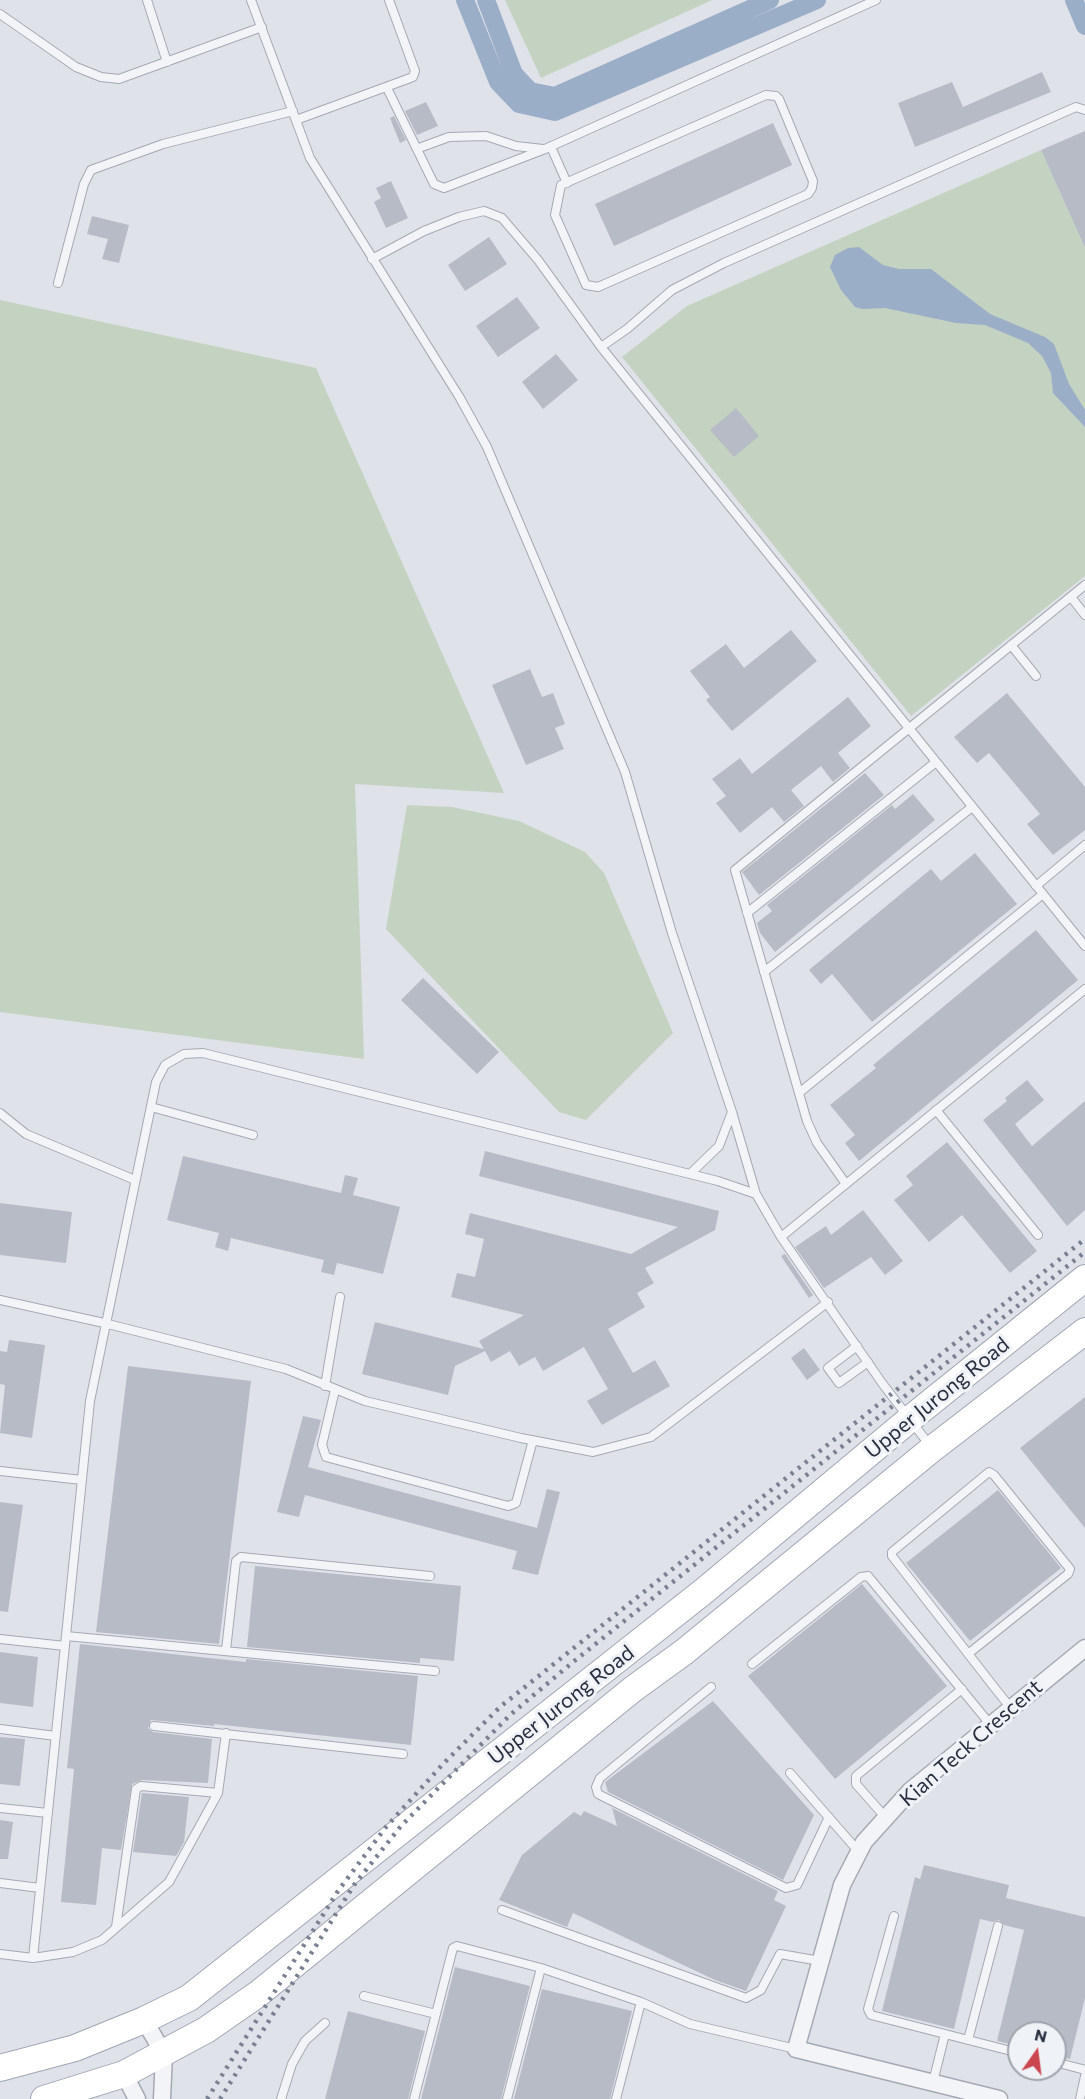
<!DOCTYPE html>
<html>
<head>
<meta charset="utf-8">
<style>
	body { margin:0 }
	#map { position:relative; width:1085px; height:2099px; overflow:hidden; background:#e0e2e9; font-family:Commissioner,sans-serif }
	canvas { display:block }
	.north { position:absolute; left:1007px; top:2021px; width:60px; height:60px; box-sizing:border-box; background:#eff2f6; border:2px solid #a0a4ad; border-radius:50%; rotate:14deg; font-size:16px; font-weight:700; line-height:24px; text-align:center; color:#292f40 }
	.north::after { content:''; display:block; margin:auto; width:21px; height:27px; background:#cc4650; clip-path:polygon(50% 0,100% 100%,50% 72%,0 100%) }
</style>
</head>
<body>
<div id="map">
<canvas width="1085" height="2099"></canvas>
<div class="north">N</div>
</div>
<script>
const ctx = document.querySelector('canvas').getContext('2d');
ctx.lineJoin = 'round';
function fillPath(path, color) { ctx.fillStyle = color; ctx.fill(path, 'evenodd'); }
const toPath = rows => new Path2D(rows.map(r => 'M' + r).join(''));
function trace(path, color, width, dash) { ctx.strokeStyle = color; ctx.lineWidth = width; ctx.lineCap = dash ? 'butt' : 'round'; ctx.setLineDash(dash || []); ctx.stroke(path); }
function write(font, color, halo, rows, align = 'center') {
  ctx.font = font + ' Commissioner,sans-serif'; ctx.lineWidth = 6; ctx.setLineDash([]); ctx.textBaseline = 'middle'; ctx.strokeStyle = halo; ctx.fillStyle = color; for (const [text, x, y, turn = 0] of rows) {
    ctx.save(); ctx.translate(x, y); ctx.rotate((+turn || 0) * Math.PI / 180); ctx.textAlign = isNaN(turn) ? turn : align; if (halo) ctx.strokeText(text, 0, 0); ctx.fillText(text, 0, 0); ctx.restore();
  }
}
const green = toPath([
	[505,0,712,0,541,78],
	[1041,150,1085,248,1085,576,911,716,622,357,687,306],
	[0,300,316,368,504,793,355,784,364,1059,0,1012],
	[407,805,452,807,519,821,585,852,604,873,673,1033,586,1120,559,1112,386,929]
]);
const water = toPath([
	[859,247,883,265,899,269,931,269,990,314,1045,337,1054,344,1069,384,1085,410,1085,427,1053,393,1051,373,1042,356,1028,343,985,325,956,323,885,308,862,309,855,307,841,290,830,267,835,255,848,248]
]);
const canal = toPath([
	[465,0,498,82,519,104,555,112,817,0],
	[486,0,514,74,530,91,555,96,770,0],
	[1074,0,1085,26]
]);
const building = toPath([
	[1042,72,1051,92,915,147,898,103,952,82,963,107],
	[426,102,438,126,417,135,405,111],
	[394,116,406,140,400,143,390,118],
	[773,123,792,165,614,246,595,204],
	[1085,131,1085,248,1041,150],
	[391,181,408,218,386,228,374,202,381,198,376,188],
	[92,216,129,225,119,263,102,259,108,239,87,234],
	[489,237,507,264,465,291,448,265],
	[517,297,540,328,498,357,476,326],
	[556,354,578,380,543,409,522,382],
	[736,408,759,436,734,457,710,430],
	[791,630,817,661,732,731,706,700,710,697,690,671,726,644,744,668],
	[530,669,542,697,553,693,565,724,555,728,564,749,526,765,492,685],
	[1007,693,1085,787,1085,830,1053,855,1027,824,1040,814,989,753,977,763,954,737],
	[848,697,871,726,838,753,850,768,833,782,821,766,791,790,804,806,784,822,772,807,740,833,716,803,726,796,712,779,740,758,752,774],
	[865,773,884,795,759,895,742,872],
	[913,794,935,820,775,952,760,933,757,923,772,911,767,905,892,805,895,809],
	[975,853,1017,904,872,1022,832,974,821,984,809,970,931,869,941,881],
	[1036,930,1078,980,859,1161,845,1143,855,1135,830,1105,876,1068,873,1065],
	[423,978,499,1052,477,1074,401,1000],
	[1027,1080,1044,1100,1015,1124,1032,1146,1085,1101,1085,1210,1067,1226,983,1120,1007,1101,1005,1098],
	[947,1142,1037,1251,1010,1273,962,1215,929,1242,894,1200,913,1185,906,1176],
	[485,1151,719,1211,715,1230,645,1268,654,1283,637,1293,645,1307,608,1329,633,1373,655,1360,670,1386,602,1425,587,1401,608,1389,584,1347,543,1371,535,1357,519,1366,510,1351,491,1362,485,1351,455,1366,448,1395,362,1374,375,1322,484,1349,479,1341,524,1315,451,1297,457,1273,475,1277,484,1239,465,1234,470,1213,631,1254,678,1227,479,1176],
	[183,1156,341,1193,345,1175,358,1178,353,1195,400,1207,383,1274,337,1263,334,1275,321,1272,324,1260,231,1238,228,1251,215,1247,219,1233,167,1220],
	[0,1203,72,1212,66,1263,0,1255],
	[863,1210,903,1261,885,1275,871,1257,824,1288,795,1247,826,1226,831,1235],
	[785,1254,813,1295,809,1298,781,1256],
	[9,1340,45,1345,32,1438,0,1433,5,1385,0,1384,0,1351,7,1352],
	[804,1348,820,1370,807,1380,791,1358],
	[128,1366,251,1381,219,1644,96,1632],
	[1085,1397,1085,1528,1020,1448],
	[303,1416,321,1420,308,1467,537,1528,547,1489,560,1492,538,1575,512,1569,517,1551,305,1495,299,1517,277,1512],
	[998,1490,1061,1568,970,1641,906,1563],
	[0,1502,23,1505,8,1612,0,1611],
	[255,1566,461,1586,454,1661,420,1658,420,1663,247,1647],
	[862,1584,947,1686,835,1779,748,1676],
	[80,1644,246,1662,246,1659,418,1676,411,1745,214,1724,214,1726,151,1720,148,1728,153,1732,212,1739,208,1783,142,1780,132,1784,121,1850,102,1848,96,1905,61,1902,74,1769,67,1768],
	[0,1652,38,1657,33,1707,0,1703],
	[713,1701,814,1815,783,1880,608,1792,605,1782],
	[0,1737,25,1739,20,1786,0,1784],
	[142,1793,189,1797,184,1842,176,1856,133,1852],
	[612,1808,778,1891,774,1900,786,1906,746,1991,715,1980,573,1913,567,1927,499,1900,522,1855,574,1812,581,1816,584,1811,617,1826],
	[0,1820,13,1822,8,1859,0,1859],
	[924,1865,1009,1885,1006,1898,1085,1917,1085,1998,1070,2059,1055,2056,1055,2033,1019,2033,1019,2046,997,2041,1024,1930,1004,1925,999,1920,993,1922,980,1919,954,2029,882,2011,915,1877,920,1879],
	[455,1967,530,1986,501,2099,421,2099],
	[542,1989,632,2011,610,2099,514,2099],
	[348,2011,425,2031,408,2099,325,2099]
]);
const lane = toPath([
	[147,0,167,62],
	[251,0,310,158,460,398,487,447,625,772,672,933,732,1112,756,1194,781,1237,882,1383,931,1447],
	[0,14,76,67,101,77,119,79,262,27],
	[387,88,434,184,444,188,545,149,876,0],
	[766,95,776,96,779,99,813,181,812,188,808,194,598,287,586,285,555,215,561,185,766,95],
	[296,120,413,77,415,71,389,0],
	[551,147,567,183],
	[419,148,449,137,486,136,516,146,543,149],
	[372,259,424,231,459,217,484,211,502,218,538,260,601,347,1085,946],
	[58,283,84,184,91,170,163,144,293,111],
	[601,347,627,329,672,290,724,263,1076,107,1085,110],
	[1071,597,1085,615],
	[1011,645,1036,676],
	[1036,886,1085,845],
	[747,913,936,762],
	[764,972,972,807],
	[799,1093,1043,894],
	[151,1107,253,1135],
	[936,1110,1038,1235],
	[0,1113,26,1134,135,1180],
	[690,1174,719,1146,732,1112],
	[846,1184,817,1143,807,1121,735,870,1085,585],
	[781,1237,1085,989],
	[0,1300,104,1323,286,1369,365,1401,521,1438,593,1452,651,1437,828,1302],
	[857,1346,828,1368,839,1383,868,1362],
	[325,1386,340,1297],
	[335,1390,322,1445,326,1457,508,1506,516,1503,533,1440],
	[0,1471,82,1480],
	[66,1636,435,1671],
	[0,1639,65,1646],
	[226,1650,236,1561,241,1557,430,1576],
	[968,1654,1068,1574,1070,1569,994,1475,989,1472,892,1552,892,1556,994,1687,1010,1707],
	[752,1664,861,1577,868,1576,990,1724],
	[711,1687,600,1778,596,1787,598,1794,786,1888,797,1885,829,1817],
	[154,1726,403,1754],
	[0,1729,56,1736],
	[790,1773,859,1852],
	[0,1808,48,1813],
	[886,1818,856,1784,856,1776,962,1689],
	[0,1883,40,1888],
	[502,1910,746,1998,761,1990,780,1954,820,1961],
	[894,1916,868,2009,871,2015,1019,2053],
	[116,1927,136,1789,141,1786,218,1793],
	[0,1954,33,1958,73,1952,102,1940,169,1882,218,1793,226,1733],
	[33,1958,90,1401,156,1082,165,1065,184,1054,203,1053,718,1181,756,1194],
	[364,1996,436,2014],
	[968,2040,998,1926],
	[1055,2062,1085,2070],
	[933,2082,945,2034],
	[281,2099,292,2064,305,2041,325,2023],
	[414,2099,453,1948,457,1946,541,1968,641,2002,690,2024,796,2049],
	[507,2099,541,1968],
	[616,2099,641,2002],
	[1080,2099,1085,2076]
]);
const street = toPath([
	[144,2020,164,2054,162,2099],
	[124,2074,137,2099],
	[999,2099,796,2049,842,1885,864,1842,910,1791,1085,1648]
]);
const primary = toPath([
	[0,2068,75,2048,144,2020,189,1998,704,1591,910,1419,1085,1278],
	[44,2099,124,2074,206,2030,258,1994,633,1689,684,1652,932,1449,1085,1331]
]);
const rail = toPath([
	[207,2099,338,1891,386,1827,443,1764,500,1707,1085,1239],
	[220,2099,354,1885,401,1826,510,1715,573,1662,1085,1252]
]);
const streetNames = [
	["Upper Jurong Road",937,1398,-39],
	["Upper Jurong Road",561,1705,-38],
	["Kian Teck Crescent",971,1743,-41]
];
fillPath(green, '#c4d2c1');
fillPath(water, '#9baec8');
trace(canal, '#9baec8', 18);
fillPath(building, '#b7bbc5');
trace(lane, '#a5a9b3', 10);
trace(street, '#a5a9b3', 19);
trace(primary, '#9fa6b4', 28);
trace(lane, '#f2f4f7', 8);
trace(street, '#f2f4f7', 16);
trace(primary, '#fff', 26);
trace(rail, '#798192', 4.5, [3, 6]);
write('21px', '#292f40', '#eff2f6', streetNames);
</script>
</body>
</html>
